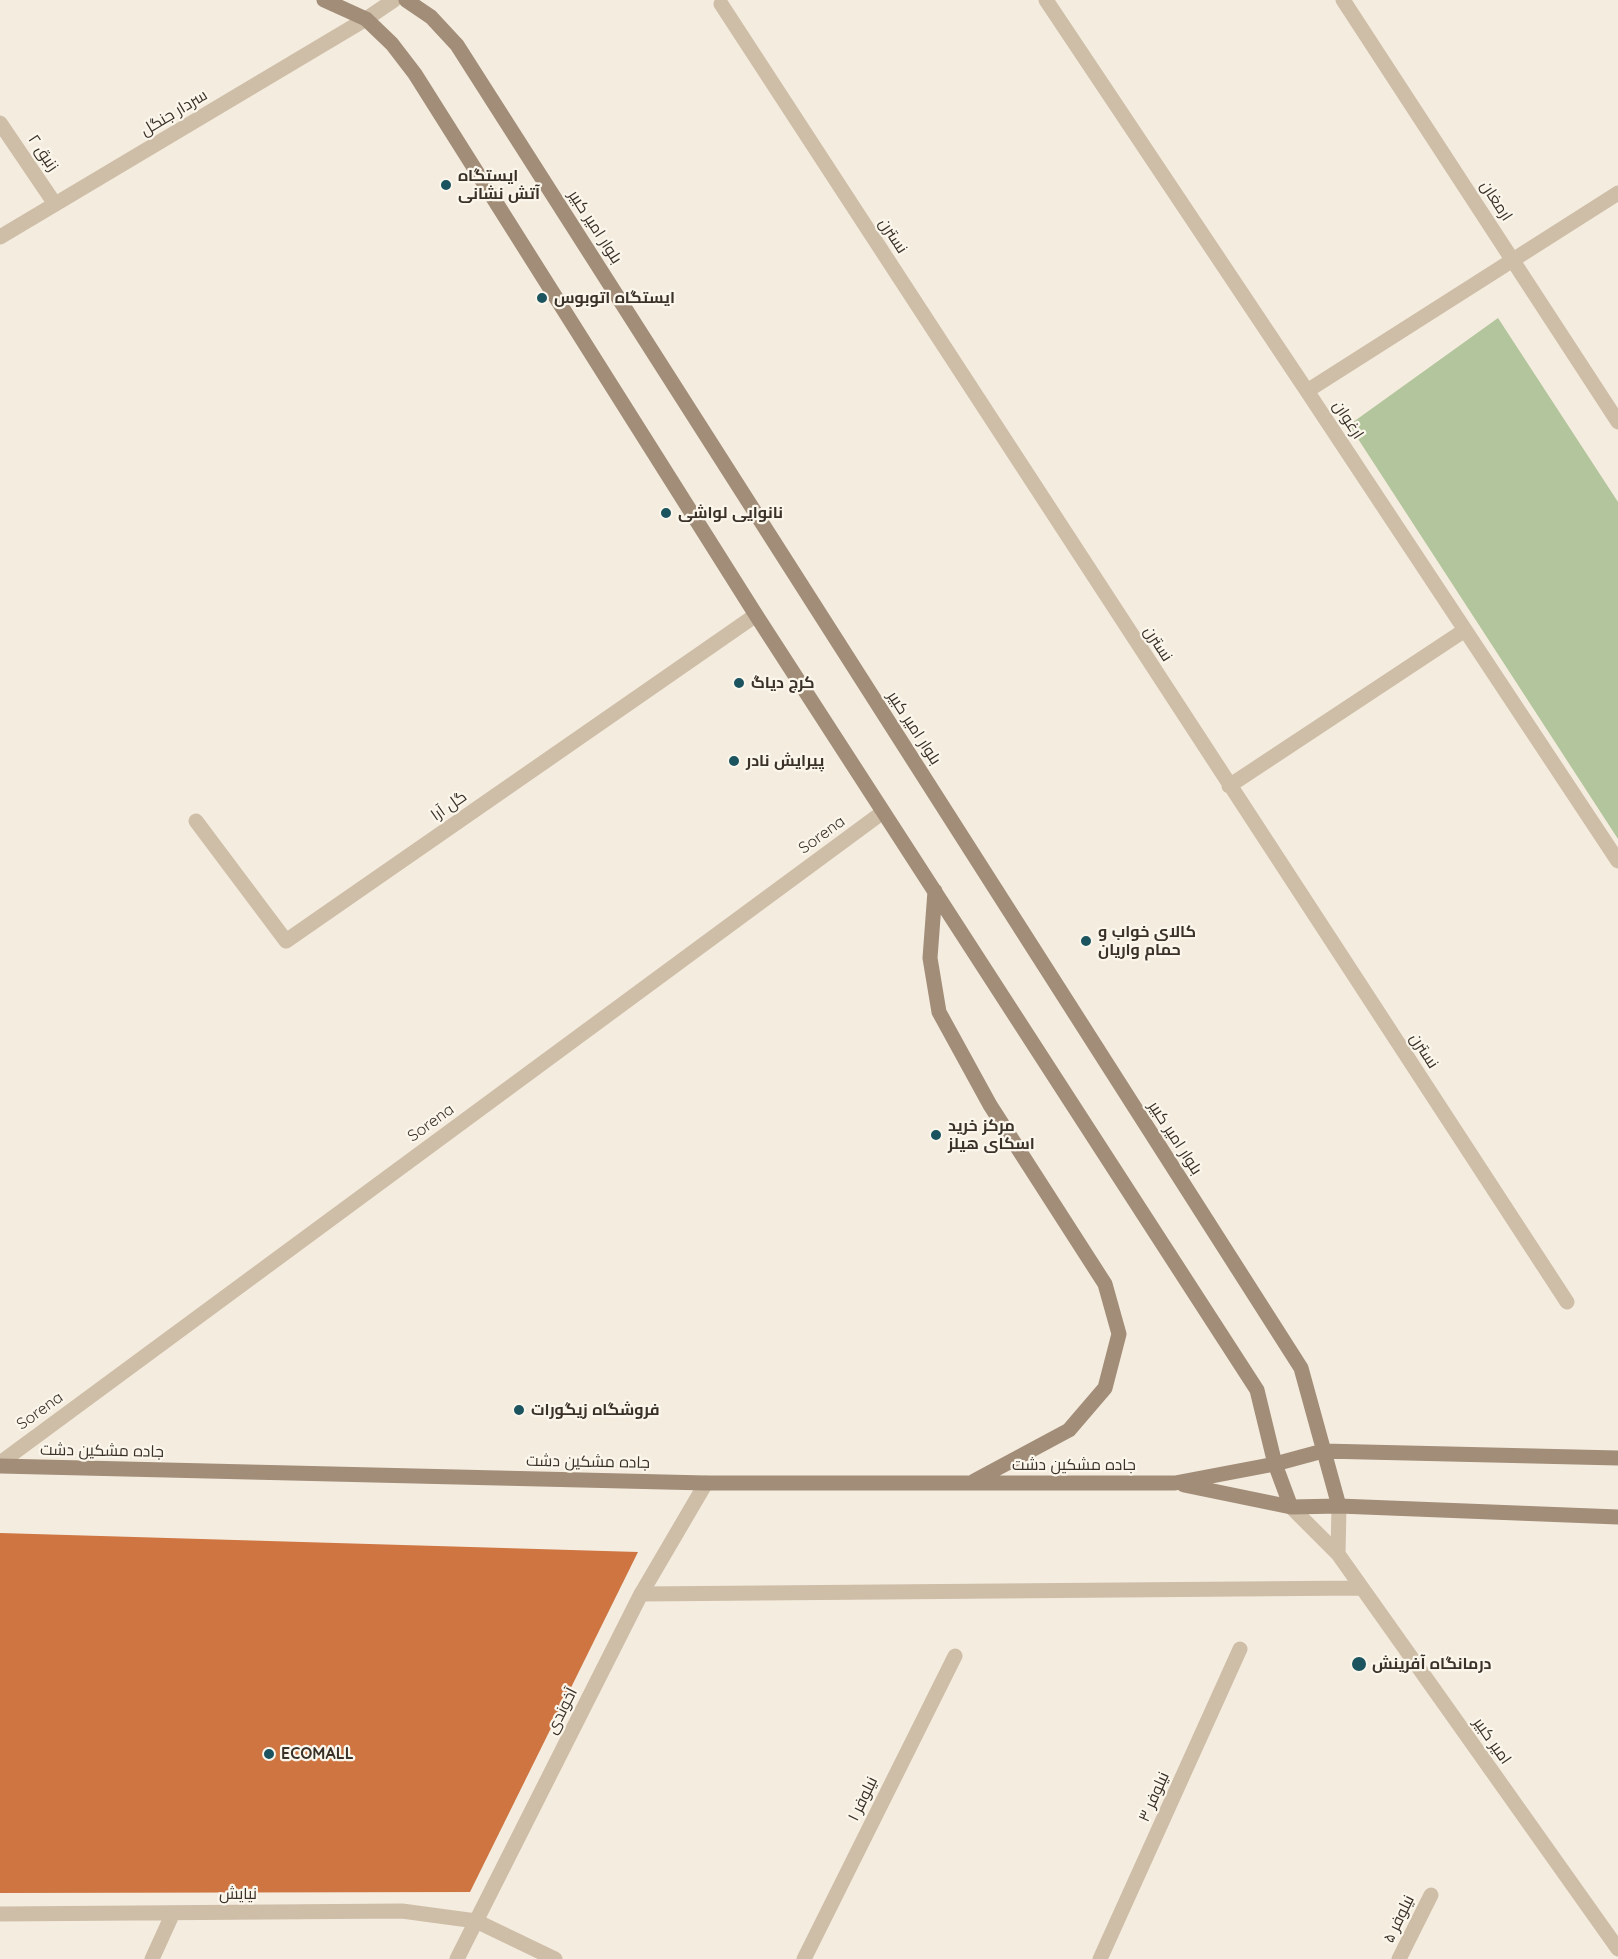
<!DOCTYPE html>
<html>
<head>
<meta charset="utf-8">
<style>
	body { margin:0 }
	canvas { display:block; background:#f4ecde }
</style>
</head>
<body>
<canvas width="1618" height="1959"></canvas>
<script>
const ctx = document.querySelector('canvas').getContext('2d');
ctx.lineJoin = 'round';
function fillPath(path, color) { ctx.fillStyle = color; ctx.fill(path, 'evenodd'); }
const toPath = rows => new Path2D(rows.map(r => 'M' + r).join(''));
function trace(path, color, width, dash) { ctx.strokeStyle = color; ctx.lineWidth = width; ctx.lineCap = dash ? 'butt' : 'round'; ctx.setLineDash(dash || []); ctx.stroke(path); }
function write(font, color, halo, rows, align = 'center') {
  ctx.font = font + ' Quicksand,Cairo,sans-serif'; ctx.lineWidth = 4.5; ctx.setLineDash([]); ctx.textBaseline = 'middle'; ctx.strokeStyle = halo; ctx.fillStyle = color; for (const [text, x, y, turn = 0] of rows) {
    ctx.save(); ctx.translate(x, y); ctx.rotate((+turn || 0) * Math.PI / 180); ctx.textAlign = isNaN(turn) ? turn : align; if (halo) ctx.strokeText(text, 0, 0); ctx.fillText(text, 0, 0); ctx.restore();
  }
}
const green = toPath([
	[1498,318,1618,502,1618,839,1349,425]
]);
const building = toPath([
	[0,1533,638,1552,470,1892,0,1893]
]);
const minor = toPath([
	[1046,0,1307,391,1618,861],
	[1343,0,1618,422],
	[721,4,1567,1302],
	[0,123,55,204],
	[1307,391,1618,193],
	[1229,786,1465,630],
	[196,821,286,941,756,615],
	[0,1463,883,812],
	[1291,1507,1338,1554,1618,1949],
	[1338,1554,1339,1506],
	[641,1594,1360,1588],
	[0,1914,402,1911,476,1921,555,1959],
	[152,1959,173,1913],
	[804,1959,955,1656],
	[1100,1959,1240,1649],
	[1399,1959,1431,1895]
]);
const tertiary = toPath([
	[0,237,366,19,394,0],
	[457,1959,641,1594,706,1483]
]);
const secondary = toPath([
	[324,0,366,19,392,44,415,74,756,615,1257,1390,1275,1464,1291,1507],
	[406,0,431,17,457,45,1301,1368,1339,1506],
	[935,891,930,958,939,1012,990,1105,1105,1284,1119,1334,1105,1388,1069,1430,974,1481],
	[0,1466,706,1483,1175,1483,1275,1464,1323,1451,1618,1458],
	[1184,1485,1291,1507,1339,1506,1618,1517]
]);
const markers = [
	[446,185,6,"#1b535f"],
	[542,298,6,"#1b535f"],
	[666,513,6,"#1b535f"],
	[739,683,6,"#1b535f"],
	[734,761,6,"#1b535f"],
	[1086,941,6,"#1b535f"],
	[936,1135,6,"#1b535f"],
	[519,1410,6,"#1b535f"],
	[1359,1664,8,"#1b535f"],
	[269,1754,6,"#1b535f"]
];
const streetNames = [
	["سردار جنگل",174,113,-31],
	["زنبق ۲",43,153,56],
	["ارمغان",1496,201,57],
	["بلوار امیر کبیر",595,227,57],
	["نسترن",893,236,57],
	["ارغوان",1348,420,57],
	["نسترن",1158,644,57],
	["بلوار امیر کبیر",914,728,57],
	["گل آرا",449,806,-35],
	["Sorena",822,835,-36],
	["نسترن",1424,1051,57],
	["Sorena",431,1123,-36],
	["بلوار امیر کبیر",1175,1138,57],
	["Sorena",40,1411,-36],
	["جاده مشکین دشت",102,1451,1],
	["جاده مشکین دشت",588,1462,1],
	["جاده مشکین دشت",1074,1465],
	["آخوندی",562,1711,-63],
	["امیر کبیر",1492,1741,55],
	["نیلوفر ۳",1154,1797,-66],
	["نیلوفر ۱",863,1799,-64],
	["نیایش",238,1894],
	["نیلوفر ۵",1399,1919,-64]
];
const poiNames = [
	["ایستگاه",458,176],
	["آتش نشانی",458,194],
	["ایستگاه اتوبوس",554,298],
	["نانوایی لواشی",678,513],
	["کرج دیاگ",751,683],
	["پیرایش نادر",746,761],
	["کالای خواب و",1098,932],
	["حمام واریان",1098,950],
	["مرکز خرید",948,1126],
	["اسکای هیلز",948,1144],
	["فروشگاه زیگورات",531,1410],
	["درمانگاه آفرینش",1372,1664],
	["ECOMALL",281,1754]
];
fillPath(green, '#b2c59c');
fillPath(building, '#ce7542');
trace(minor, '#cebea8', 15);
trace(tertiary, '#cebea8', 15);
trace(secondary, '#a28d79', 15);
for (const [x, y, r, color] of markers) { const dot = new Path2D(); dot.arc(x, y, r, 0, 2 * Math.PI); ctx.fillStyle = color; ctx.fill(dot); trace(dot, '#fbf6eb', 2); }
write('16px', '#3a3129', '#fbf6eb', streetNames);
write('bold 16px', '#3a3129', '#fbf6eb', poiNames, 'left');
</script>
</body>
</html>
